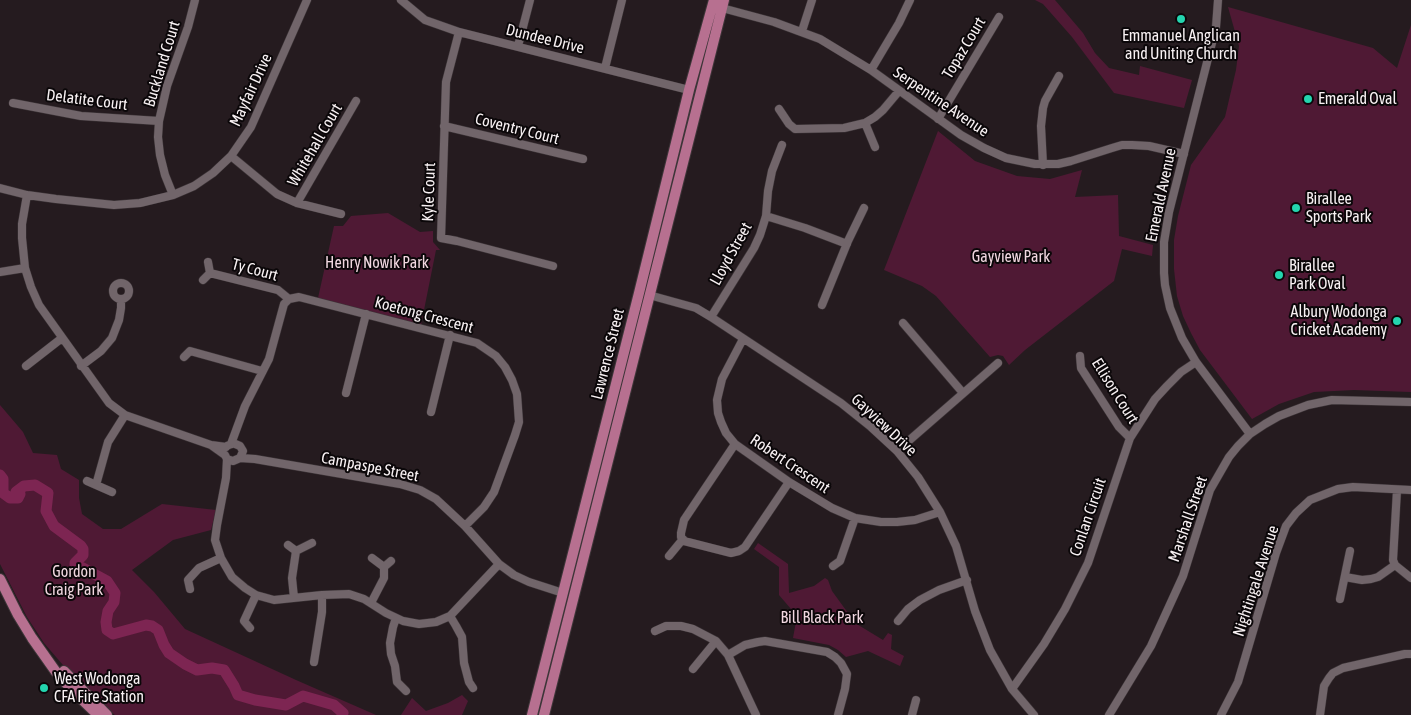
<!DOCTYPE html>
<html>
<head>
<meta charset="utf-8">
<style>
	body { margin:0 }
	canvas { display:block; background:#251b1f }
</style>
</head>
<body>
<canvas width="1411" height="715"></canvas>
<script>
const ctx = document.querySelector('canvas').getContext('2d');
ctx.lineJoin = 'round';
function fillPath(path, color) { ctx.fillStyle = color; ctx.fill(path, 'evenodd'); }
const toPath = rows => new Path2D(rows.map(r => 'M' + r).join(''));
function trace(path, color, width, dash) { ctx.strokeStyle = color; ctx.lineWidth = width; ctx.lineCap = dash ? 'butt' : 'round'; ctx.setLineDash(dash || []); ctx.stroke(path); }
function write(font, color, halo, rows, align = 'center') {
  ctx.font = font + ' "Asap Condensed",sans-serif'; ctx.lineWidth = 4; ctx.setLineDash([]); ctx.textBaseline = 'middle'; ctx.strokeStyle = halo; ctx.fillStyle = color; for (const [text, x, y, turn = 0] of rows) {
    ctx.save(); ctx.translate(x, y); ctx.rotate((+turn || 0) * Math.PI / 180); ctx.textAlign = isNaN(turn) ? turn : align; if (halo) ctx.strokeText(text, 0, 0); ctx.fillText(text, 0, 0); ctx.restore();
  }
}
const green = toPath([
	[1035,0,1055,0,1083,33,1095,53,1109,68,1139,75,1140,66,1192,80,1184,108,1114,93,1072,37,1043,4],
	[1228,7,1373,48,1397,68,1411,25,1411,392,1354,390,1314,392,1279,404,1252,419,1200,350,1191,333,1183,316,1177,296,1174,269,1174,240,1178,216,1191,165,1225,117,1236,70,1239,46],
	[938,131,975,161,1017,176,1050,179,1082,170,1075,197,1118,195,1119,236,1153,245,1152,256,1122,249,1114,281,1025,350,1009,365,1003,356,998,355,990,357,936,296,922,286,884,270],
	[388,213,420,232,433,231,433,242,440,250,436,250,421,325,318,298,334,226,343,226,351,216],
	[0,405,23,432,33,453,57,455,61,469,79,480,79,498,82,514,103,529,121,529,162,504,216,510,211,530,173,540,132,570,154,592,185,629,296,680,376,715,115,715,88,694,44,643,27,617,0,564],
	[758,543,788,564,789,593,814,586,825,578,828,580,832,591,848,613,850,620,883,640,888,633,892,635,891,649,904,656,900,666,868,651,846,657,838,650,829,645,793,638,797,616,779,595,779,567,754,549],
	[462,695,468,701,462,715,401,715,412,698,426,711,448,703]
]);
const river = toPath([
	[0,475,3,479,3,493,10,498,18,498,20,494,16,492,24,486,35,485,48,493,46,511,54,526,81,546,83,549,83,555,75,563,75,567,83,568,107,581,115,593,114,602,108,611,106,622,107,630,113,634,146,625,152,626,158,630,164,645,169,653,185,664,197,670,212,668,224,670,234,686,238,695,255,700,286,705,303,696,334,705,343,713,342,715]
]);
const minor = toPath([
	[401,0,425,20,459,32,689,90],
	[1218,0,1216,27,1169,212,1164,242,1164,273,1165,285,1170,308,1182,338,1196,362,1250,434],
	[722,8,774,22,820,39,871,70,961,135,984,148,1006,158,1035,164,1058,164,1071,161,1112,148,1122,145,1132,145,1149,146,1184,154],
	[802,31,812,0],
	[459,32,446,82,441,238,457,241,553,266],
	[518,46,530,0],
	[605,68,622,0],
	[871,70,899,23,910,0],
	[13,103,81,116,159,121],
	[779,109,789,124,795,129,844,128,865,123,875,117,883,110,899,91],
	[938,119,999,17],
	[865,123,875,147],
	[444,126,583,159],
	[231,156,277,194,297,203,341,214],
	[1043,165,1041,126,1043,108,1045,101,1059,76],
	[0,188,27,195,56,199,114,205,140,203,173,195,194,186,213,173,231,156,251,127,307,0],
	[27,195,22,224,22,238,25,268,31,287,39,305,109,403,125,415,211,445,226,447],
	[173,195,165,175,160,155,158,137,159,121,167,86,188,27,195,0],
	[297,203,356,101],
	[766,216,805,228,847,244],
	[208,262,210,273],
	[0,272,25,268],
	[203,280,210,273,278,290,289,299],
	'113 291a8 8 0 1 1 16 0a8 8 0 1 1-16 0Z',
	[649,295,696,308,711,317,841,403,871,427,897,451,918,477,940,512,956,546,975,611,990,650,1012,689,1034,715],
	[822,305,848,241,864,208],
	[711,317,754,248,760,235,766,216,768,191,772,171,782,145],
	[903,323,963,393],
	[743,339,722,379,717,400,718,413,721,422,726,433,735,444,789,482,832,508,855,518,881,522,897,522,915,520,940,512],
	[1080,356,1081,368,1119,427,1130,438],
	[184,357,190,351,262,371],
	[26,366,62,338],
	[81,366,101,351,112,338,119,320,121,308,121,299],
	[346,393,366,314],
	[431,412,450,335],
	[231,444,245,406,269,359,284,304,289,299,299,297,477,343,496,356,505,367,512,380,517,394,519,422,515,435,494,492,484,507,465,526],
	[735,444,684,520,681,533,681,537,684,541,731,553,739,551,745,547,789,482],
	[211,445,225,455,227,459,233,461,240,458,255,459,400,484,420,490,436,499,465,526,499,564,514,575,529,582,563,593],
	[227,446,233,443,240,446,243,451,240,458],
	[897,451,998,363],
	[227,459,226,478,217,525,215,540,221,558,232,577,245,588,256,595,274,600,322,595,349,594,364,599,386,613,403,621,419,624,436,622,450,616,499,564],
	[87,481,112,492],
	[96,485,108,442,125,415],
	[1397,490,1393,560,1395,565,1411,578],
	[288,545,296,551,292,578,294,598],
	[296,551,312,543],
	[669,556,683,539],
	[372,558,384,567,391,561],
	[833,566,840,561,855,518],
	[1345,577,1362,580,1371,579,1378,577,1395,565],
	[190,589,188,580,199,568,221,558],
	[1340,599,1350,551],
	[371,603,384,578,384,567],
	[450,616,456,626,462,637,464,663,469,682,473,688],
	[396,618,393,627,390,643,391,654,395,666,397,682,406,691],
	[898,621,908,609,920,600,939,590,967,580],
	[250,628,244,621,256,595],
	[655,631,666,626,681,626,693,629,716,641,728,655,756,715],
	[728,655,745,645,758,642,765,641,827,652,835,657,841,663,847,674,845,689,838,715],
	[314,662,322,612,322,595],
	[693,669,716,641],
	[1012,689,1044,644,1065,609,1088,563,1130,438,1155,399,1167,386,1181,372,1196,362],
	[912,715,916,700],
	[1109,715,1151,646,1183,576,1210,490,1229,457,1238,446,1250,434,1265,424,1279,416,1308,405,1332,400,1411,402],
	[1221,715,1238,682,1276,553,1286,526,1296,513,1310,500,1338,489,1353,487,1411,490],
	[1320,715,1324,686,1329,678,1333,673,1343,668,1405,654,1411,654]
]);
const major = toPath([
	[0,579,18,615,32,638,56,672,73,691,98,715],
	[64,671,107,715],
	[532,715,639,293,689,90,714,0],
	[544,715,724,0]
]);
const markers = [
	[1181,19,5,"#24d5af"],
	[1308,99,5,"#24d5af"],
	[1296,208,5,"#24d5af"],
	[1279,275,5,"#24d5af"],
	[1397,321,5,"#24d5af"],
	[44,688,5,"#24d5af"]
];
const poiNames = [
	["Emmanuel Anglican",1181,36,"center"],
	["and Uniting Church",1181,54,"center"],
	["Emerald Oval",1318,99],
	["Birallee",1306,199],
	["Sports Park",1306,217],
	["Birallee",1289,266],
	["Park Oval",1289,284],
	["Albury Wodonga",1387,312,"right"],
	["Cricket Academy",1387,330,"right"],
	["West Wodonga",54,679],
	["CFA Fire Station",54,697]
];
const streetNames = [
	["Dundee Drive",545,39,14],
	["Topaz Court",964,48,-59],
	["Buckland Court",162,64,-73],
	["Mayfair Drive",251,90,-65],
	["Delatite Court",87,100,7],
	["Serpentine Avenue",941,102,34],
	["Coventry Court",517,129,14],
	["Whitehall Court",315,145,-60],
	["Kyle Court",429,192,-88],
	["Emerald Avenue",1161,195,-78],
	["Lloyd Street",731,254,-61],
	["Ty Court",255,270,15],
	["Koetong Crescent",424,315,15],
	["Lawrence Street",608,354,-76],
	["Ellison Court",1115,391,58],
	["Gayview Drive",884,425,43],
	["Robert Crescent",790,464,34],
	["Campaspe Street",370,467,11],
	["Conlan Circuit",1088,517,-71],
	["Marshall Street",1188,519,-71],
	["Nightingale Avenue",1256,581,-72]
];
const parkNames = [
	["Gayview Park",1011,257],
	["Henry Nowik Park",377,263],
	["Gordon",74,572],
	["Craig Park",74,590],
	["Bill Black Park",822,618]
];
fillPath(green, '#4f1934');
trace(river, '#7d2552', 11);
trace(minor, '#3d3538', 9);
trace(major, '#3d3538', 12);
trace(minor, '#71656a', 8);
trace(major, '#b77090', 10);
for (const [x, y, r, color] of markers) { const dot = new Path2D(); dot.arc(x, y, r, 0, 2 * Math.PI); ctx.fillStyle = color; ctx.fill(dot); trace(dot, '#0b0709', 2); }
write('16px', '#f8f1f3', '#0b0709', poiNames, 'left');
write('16px', '#f8f1f3', '#0b0709', streetNames);
write('16px', '#f1d7e0', '#0b0709', parkNames);
</script>
</body>
</html>
